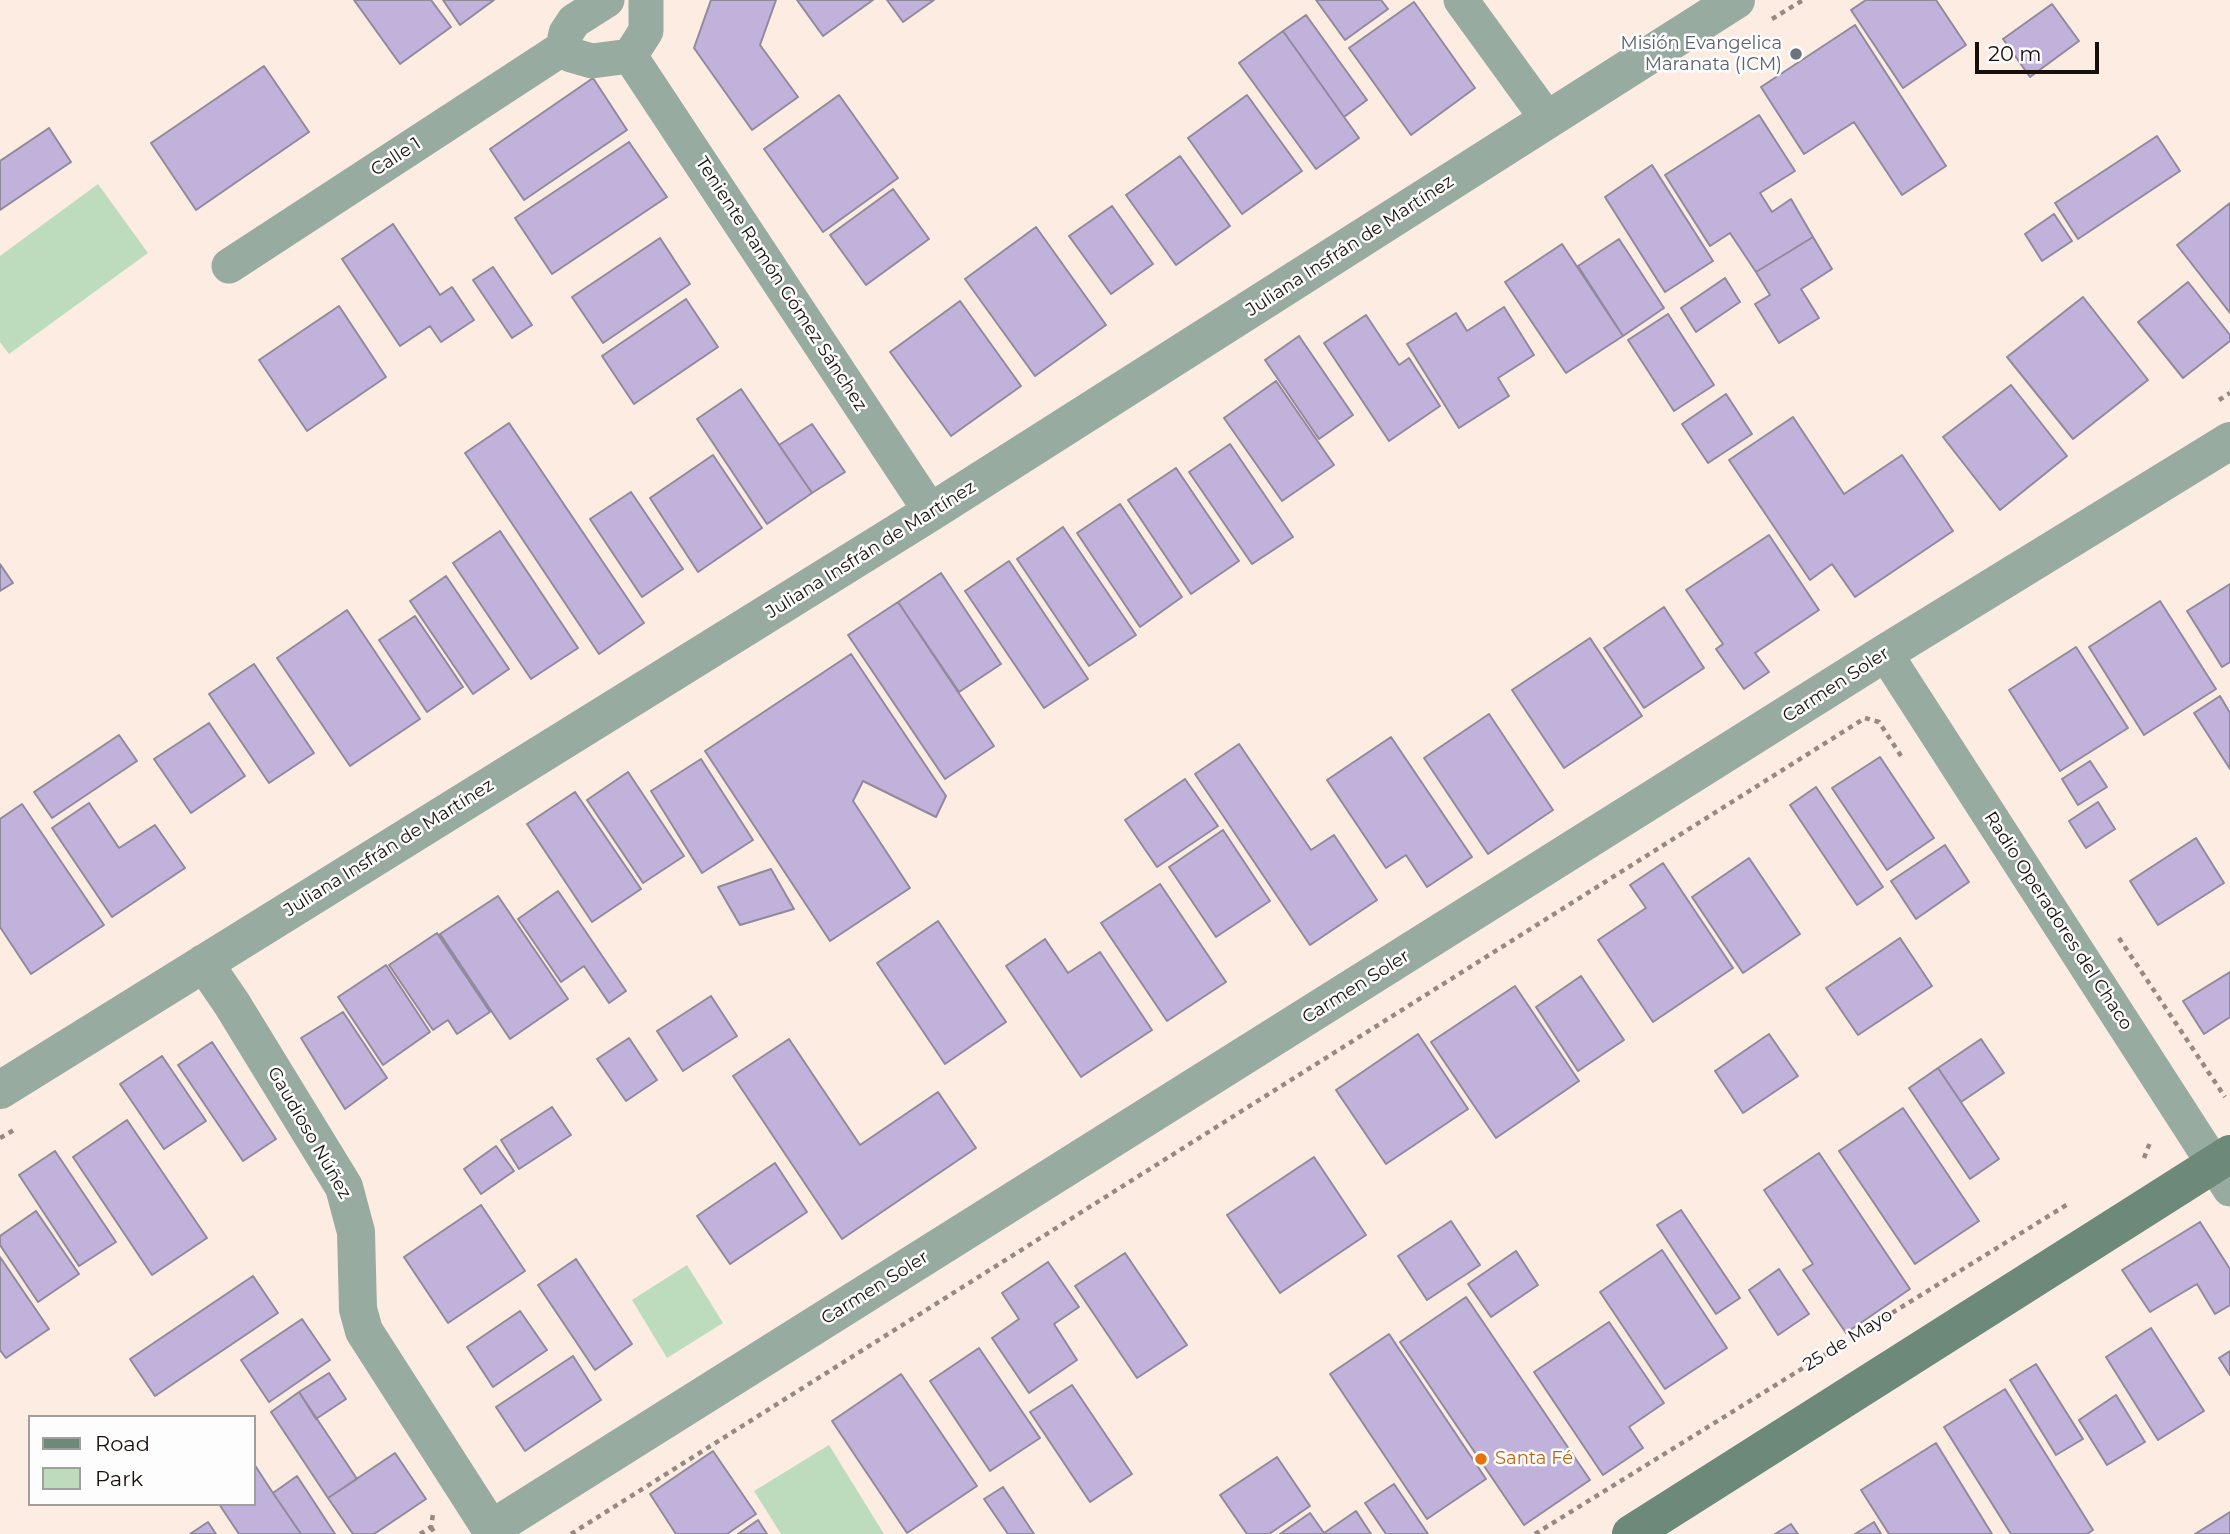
<!DOCTYPE html>
<html>
<head>
<meta charset="utf-8">
<style>
	body { margin:0 }
	#map { position:relative; width:2230px; height:1534px; overflow:hidden; background:#fdece2; font-family:Montserrat,sans-serif }
	canvas { display:block }
	.legend { position:absolute; left:28px; top:1415px; width:228px; height:91px; box-sizing:border-box; background:#fdfdfd; border:2px solid #a19e9c; margin:0; padding:9px 12px; list-style:none; font-size:21px; color:#160f0b }
	.legend li { display:flex; align-items:center; gap:14px; height:35px }
	.legend b { width:35px; border:2px solid #a19e9c }
	.scale { position:absolute; left:1975px; top:42px; width:124px; height:32px; box-sizing:border-box; border:4px solid #160f0b; border-top:0; padding-left:9px; font-size:21px; line-height:24px; white-space:nowrap; color:#160f0b; -webkit-text-stroke:5px #fdfdfd; paint-order:stroke }
</style>
</head>
<body>
<div id="map">
<canvas width="2230" height="1534"></canvas>
<ul class="legend">
<li><b style="height:9px;background:#6d897a"></b>Road</li>
<li><b style="height:19px;background:#bddcbd"></b>Park</li>
</ul>
<div class="scale">20 m</div>
</div>
<script>
const ctx = document.querySelector('canvas').getContext('2d');
ctx.lineJoin = 'round';
function fillPath(path, color) { ctx.fillStyle = color; ctx.fill(path, 'evenodd'); }
const toPath = rows => new Path2D(rows.map(r => 'M' + r).join(''));
function trace(path, color, width, dash) { ctx.strokeStyle = color; ctx.lineWidth = width; ctx.lineCap = dash ? 'butt' : 'round'; ctx.setLineDash(dash || []); ctx.stroke(path); }
function write(font, color, halo, rows, align = 'center') {
  ctx.font = font + ' Montserrat,sans-serif'; ctx.lineWidth = 5; ctx.setLineDash([]); ctx.textBaseline = 'middle'; ctx.strokeStyle = halo; ctx.fillStyle = color; for (const [text, x, y, turn = 0] of rows) {
    ctx.save(); ctx.translate(x, y); ctx.rotate((+turn || 0) * Math.PI / 180); ctx.textAlign = isNaN(turn) ? turn : align; if (halo) ctx.strokeText(text, 0, 0); ctx.fillText(text, 0, 0); ctx.restore();
  }
}
const green = toPath([
	[98,184,148,253,9,354,0,342,0,256],
	[687,1265,723,1323,667,1358,632,1300],
	[829,1445,884,1534,781,1534,754,1491]
]);
const building = toPath([
	[354,0,431,0,451,27,400,64,354,0],
	[443,0,494,0,460,25,443,0],
	[711,0,776,0,760,45,798,97,752,130,694,48,711,0],
	[797,0,873,0,823,36,797,0],
	[887,0,934,0,903,22,887,0],
	[1316,0,1381,0,1388,9,1345,40,1316,0],
	[1866,0,1936,0,1966,45,1903,88,1851,10,1866,0],
	[1414,2,1475,88,1411,135,1349,48,1414,2],
	[2052,4,2079,41,2030,77,2003,39,2052,4],
	[1306,15,1367,100,1344,117,1283,31,1306,15],
	[1855,25,1946,166,1902,195,1854,122,1804,154,1761,87,1855,25],
	[1283,31,1359,138,1316,169,1239,63,1283,31],
	[264,66,309,132,196,210,151,143,264,66],
	[593,78,627,130,524,200,490,149,593,78],
	[839,95,898,178,823,232,764,149,839,95],
	[1247,95,1302,171,1242,214,1188,138,1247,95],
	[1759,115,1795,171,1760,193,1772,212,1791,199,1813,237,1756,272,1730,233,1710,246,1665,175,1759,115],
	[49,128,71,162,0,210,0,161,49,128],
	[2157,136,2180,171,2078,239,2055,203,2157,136],
	[629,142,667,197,552,274,515,218,629,142],
	[1180,156,1230,226,1176,265,1126,195,1180,156],
	[1652,165,1713,261,1665,292,1605,197,1652,165],
	[893,189,929,239,866,285,830,235,893,189],
	[2230,203,2230,313,2177,245,2230,203],
	[1112,206,1153,264,1111,294,1069,236,1112,206],
	[2054,214,2072,241,2042,261,2025,234,2054,214],
	[393,224,440,295,452,287,474,320,441,342,430,326,400,346,342,259,393,224],
	[1036,227,1106,325,1035,376,965,279,1036,227],
	[1813,237,1832,269,1801,289,1819,318,1779,343,1755,304,1770,295,1756,272,1813,237],
	[660,238,690,284,603,343,572,297,660,238],
	[1619,239,1664,308,1623,336,1578,266,1619,239],
	[1562,244,1623,336,1566,373,1505,282,1562,244],
	[493,267,532,325,512,338,473,280,493,267],
	[1725,278,1740,302,1696,332,1681,308,1725,278],
	[2188,282,2230,335,2230,341,2183,378,2138,322,2188,282],
	[2083,297,2148,380,2073,439,2007,357,2083,297],
	[686,299,718,347,634,404,602,356,686,299],
	[960,301,1021,386,951,436,890,352,960,301],
	[339,306,386,377,307,431,259,360,339,306],
	[1504,307,1534,355,1498,378,1509,396,1459,428,1407,344,1456,313,1467,331,1504,307],
	[1668,314,1714,385,1674,411,1628,340,1668,314],
	[1366,315,1399,365,1409,358,1440,406,1389,441,1324,343,1366,315],
	[1299,336,1353,415,1319,439,1265,360,1299,336],
	[1276,381,1334,465,1282,501,1224,418,1276,381],
	[2011,385,2067,456,2000,510,1943,437,2011,385],
	[741,389,812,493,767,524,697,419,741,389],
	[1726,394,1752,434,1708,463,1682,424,1726,394],
	[1793,417,1844,494,1902,455,1953,531,1855,597,1832,564,1810,580,1729,460,1793,417],
	[509,423,644,623,599,654,465,453,509,423],
	[812,424,845,472,812,493,779,445,812,424],
	[1230,444,1293,537,1252,564,1189,472,1230,444],
	[713,455,762,528,698,572,650,498,713,455],
	[1176,468,1239,561,1191,594,1128,500,1176,468],
	[631,492,683,569,642,597,590,519,631,492],
	[1120,504,1182,597,1140,627,1077,533,1120,504],
	[1063,527,1136,635,1089,666,1017,559,1063,527],
	[500,531,578,648,531,679,453,563,500,531],
	[1769,535,1819,610,1755,653,1769,672,1744,689,1716,649,1723,644,1686,590,1769,535],
	[1009,561,1088,679,1044,708,965,591,1009,561],
	[0,564,13,583,0,591,0,564],
	[941,573,1001,664,959,692,898,602,941,573],
	[446,576,509,669,473,694,410,601,446,576],
	[2230,584,2230,662,2222,667,2187,611,2230,584],
	[2160,601,2216,689,2144,735,2089,647,2160,601],
	[898,602,994,746,945,779,848,635,898,602],
	[1664,607,1704,668,1644,708,1604,648,1664,607],
	[347,610,420,719,350,766,277,658,347,610],
	[415,616,463,687,427,712,379,640,415,616],
	[1590,638,1642,716,1564,768,1512,690,1590,638],
	[2076,647,2128,728,2060,771,2009,690,2076,647],
	[851,654,946,796,936,817,863,781,853,801,910,888,830,941,705,751,851,654],
	[254,664,314,753,269,783,209,694,254,664],
	[2220,696,2230,713,2230,769,2194,713,2220,696],
	[1489,714,1553,810,1488,854,1424,758,1489,714],
	[209,723,245,776,191,813,154,759,209,723],
	[119,735,137,761,52,818,34,792,119,735],
	[1391,737,1472,857,1427,887,1406,855,1386,868,1327,780,1391,737],
	[1239,744,1311,850,1334,835,1377,900,1310,945,1195,774,1239,744],
	[1880,757,1934,838,1887,870,1832,788,1880,757],
	[701,759,753,840,702,873,651,791,701,759],
	[2090,761,2107,787,2078,805,2062,779,2090,761],
	[628,772,684,856,643,883,587,800,628,772],
	[1185,779,1218,826,1157,867,1125,820,1185,779],
	[1816,787,1883,887,1857,905,1790,805,1816,787],
	[575,792,641,889,592,922,527,824,575,792],
	[2098,802,2115,829,2086,848,2069,821,2098,802],
	[89,803,119,848,155,825,185,868,112,917,52,828,89,803],
	[22,804,104,925,31,974,0,927,0,819,22,804],
	[1223,830,1270,901,1216,937,1169,867,1223,830],
	[2196,838,2224,883,2158,925,2130,881,2196,838],
	[1945,845,1969,882,1916,919,1891,881,1945,845],
	[1749,858,1800,934,1743,973,1692,897,1749,858],
	[1663,863,1733,968,1653,1022,1598,940,1646,908,1630,885,1663,863],
	[771,869,794,909,740,925,718,887,771,869],
	[1160,884,1226,982,1167,1021,1101,923,1160,884],
	[558,891,626,991,609,1003,584,966,561,982,518,919,558,891],
	[498,896,568,999,510,1039,440,934,498,896],
	[938,921,1006,1022,945,1064,877,963,938,921],
	[437,933,490,1012,457,1034,448,1020,433,1030,389,965,437,933],
	[1900,938,1932,986,1858,1035,1826,988,1900,938],
	[1045,939,1068,973,1100,952,1152,1030,1081,1077,1006,966,1045,939],
	[386,965,430,1032,383,1065,338,997,386,965],
	[2230,972,2230,1017,2204,1034,2183,1001,2230,972],
	[1581,976,1624,1040,1578,1071,1536,1007,1581,976],
	[1515,986,1579,1081,1496,1138,1431,1042,1515,986],
	[711,996,737,1036,683,1071,657,1031,711,996],
	[343,1012,387,1078,345,1109,301,1038,343,1012],
	[1418,1034,1468,1109,1386,1164,1336,1090,1418,1034],
	[1769,1034,1798,1076,1743,1113,1715,1071,1769,1034],
	[629,1038,657,1080,626,1101,597,1059,629,1038],
	[789,1039,860,1145,938,1092,976,1148,842,1239,733,1076,789,1039],
	[1981,1039,2004,1073,1961,1102,1938,1068,1981,1039],
	[212,1042,276,1139,243,1161,178,1065,212,1042],
	[162,1056,206,1121,164,1149,120,1084,162,1056],
	[1938,1068,1999,1159,1970,1179,1909,1088,1938,1068],
	[552,1107,571,1135,519,1169,501,1140,552,1107],
	[1903,1108,1979,1221,1915,1264,1839,1151,1903,1108],
	[127,1120,207,1238,152,1275,73,1157,127,1120],
	[496,1146,514,1171,481,1194,464,1169,496,1146],
	[55,1151,116,1242,79,1266,19,1175,55,1151],
	[1819,1153,1910,1289,1846,1333,1803,1270,1813,1264,1764,1190,1819,1153],
	[1314,1157,1366,1235,1280,1293,1227,1215,1314,1157],
	[775,1163,807,1212,730,1264,697,1216,775,1163],
	[481,1205,525,1271,448,1323,404,1257,481,1205],
	[1681,1210,1740,1298,1716,1314,1657,1225,1681,1210],
	[36,1211,79,1274,38,1302,0,1245,0,1236,36,1211],
	[1451,1221,1480,1265,1427,1300,1398,1256,1451,1221],
	[2200,1222,2230,1269,2230,1305,2215,1314,2197,1284,2150,1312,2122,1270,2200,1222],
	[1662,1250,1727,1348,1665,1389,1600,1292,1662,1250],
	[1516,1251,1538,1285,1491,1317,1468,1284,1516,1251],
	[1125,1253,1187,1345,1137,1378,1075,1286,1125,1253],
	[0,1257,49,1329,6,1358,0,1350,0,1257],
	[576,1259,632,1344,595,1370,538,1285,576,1259],
	[1048,1262,1079,1307,1054,1324,1077,1360,1029,1393,992,1338,1019,1319,1002,1293,1048,1262],
	[1779,1269,1809,1314,1778,1335,1749,1290,1779,1269],
	[253,1276,278,1313,155,1396,130,1359,253,1276],
	[1466,1297,1590,1480,1524,1525,1400,1342,1466,1297],
	[520,1311,547,1350,493,1387,467,1347,520,1311],
	[302,1319,330,1360,269,1402,241,1360,302,1319],
	[1609,1322,1664,1403,1629,1427,1643,1448,1603,1475,1534,1372,1609,1322],
	[2151,1328,2204,1411,2158,1440,2106,1357,2151,1328],
	[1389,1334,1486,1479,1427,1519,1330,1374,1389,1334],
	[979,1348,1040,1438,990,1471,930,1381,979,1348],
	[2230,1351,2230,1375,2219,1358,2230,1351],
	[573,1356,601,1400,525,1451,496,1407,573,1356],
	[2036,1364,2083,1439,2056,1455,2010,1380,2036,1364],
	[329,1373,346,1399,316,1419,299,1392,329,1373],
	[901,1374,977,1486,907,1533,832,1421,901,1374],
	[1072,1385,1132,1474,1090,1502,1030,1412,1072,1385],
	[2005,1389,2093,1530,2087,1534,2011,1534,1944,1427,2005,1389],
	[299,1392,357,1479,328,1498,271,1412,299,1392],
	[2116,1395,2145,1442,2107,1465,2079,1420,2116,1395],
	[1936,1443,1992,1534,1889,1534,1861,1490,1936,1443],
	[713,1451,756,1514,727,1534,676,1534,650,1494,713,1451],
	[395,1453,426,1499,374,1534,353,1534,328,1498,395,1453],
	[1277,1457,1310,1506,1269,1534,1247,1534,1220,1495,1277,1457],
	[254,1464,273,1493,301,1534,239,1534,219,1504,254,1504,254,1464],
	[297,1476,335,1534,301,1534,273,1493,297,1476],
	[1394,1484,1428,1534,1386,1534,1365,1503,1394,1484],
	[1003,1487,1034,1534,1008,1534,984,1499,1003,1487],
	[1356,1511,1371,1534,1280,1534,1310,1513,1324,1533,1356,1511],
	[2230,1512,2230,1534,2195,1534,2230,1512],
	[758,1520,767,1534,738,1534,758,1520],
	[208,1522,216,1534,190,1534,208,1522],
	[1874,1522,1881,1534,1855,1534,1874,1522],
	[1791,1524,1798,1534,1775,1534,1791,1524]
]);
const path = toPath([
	[1772,19,1803,0],
	[2219,400,2230,393],
	[1865,718,1879,722,1903,759],
	[2119,938,2225,1097],
	[0,1138,14,1130],
	[2144,1158,2151,1140],
	[431,1527,435,1534],
	[420,1534,431,1527,433,1514],
	[571,1534,1865,718],
	[1535,1534,2068,1204]
]);
const minor = toPath([
	[1461,0,1548,120],
	[563,48,571,55,592,61,630,56,646,31,646,0],
	[630,56,931,512],
	[229,266,563,48,566,33,574,21,607,0],
	[1885,653,2230,1189]
]);
const tertiary = toPath([
	[204,963,232,1004,344,1187,356,1232,358,1309,364,1331,494,1534],
	[0,1090,931,512,1736,0],
	[491,1529,1885,653,2230,441]
]);
const secondary = toPath([
	[1631,1534,2230,1154]
]);
const markers = [
	[1796,54,7,"#6b7280"],
	[1481,1459,7,"#e8710a"]
];
const worshipNames = [
	["Misión Evangelica",1782,44],
	["Maranata (ICM)",1782,65]
];
const streetNames = [
	["Calle 1",396,157,-33],
	["Juliana Insfrán de Martínez",1350,246,-33],
	["Teniente Ramón Gómez Sánchez",781,284,57],
	["Juliana Insfrán de Martínez",871,550,-32],
	["Carmen Soler",1836,685,-33],
	["Juliana Insfrán de Martínez",389,848,-32],
	["Radio Operadores del Chaco",2058,921,57],
	["Carmen Soler",1356,987,-32],
	["Gaudioso Núñez",309,1133,60],
	["Carmen Soler",875,1288,-32],
	["25 de Mayo",1848,1340,-32]
];
const foodNames = [
	["Santa Fé",1495,1459]
];
fillPath(green, '#bddcbd');
fillPath(building, '#c1b2db');
trace(building, '#908a9d', 2);
trace(path, '#958981', 4.5, [5, 5]);
trace(minor, '#98aba0', 35);
trace(tertiary, '#98aba0', 38);
trace(secondary, '#6d897a', 38);
for (const [x, y, r, color] of markers) { const dot = new Path2D(); dot.arc(x, y, r, 0, 2 * Math.PI); ctx.fillStyle = color; ctx.fill(dot); trace(dot, '#fdfdfd', 2.5); }
write('18px', '#5b616d', '#fdfdfd', worshipNames, 'right');
write('18px', '#160f0b', '#fdfdfd', streetNames);
write('18px', '#c56008', '#fdfdfd', foodNames, 'left');
</script>
</body>
</html>
